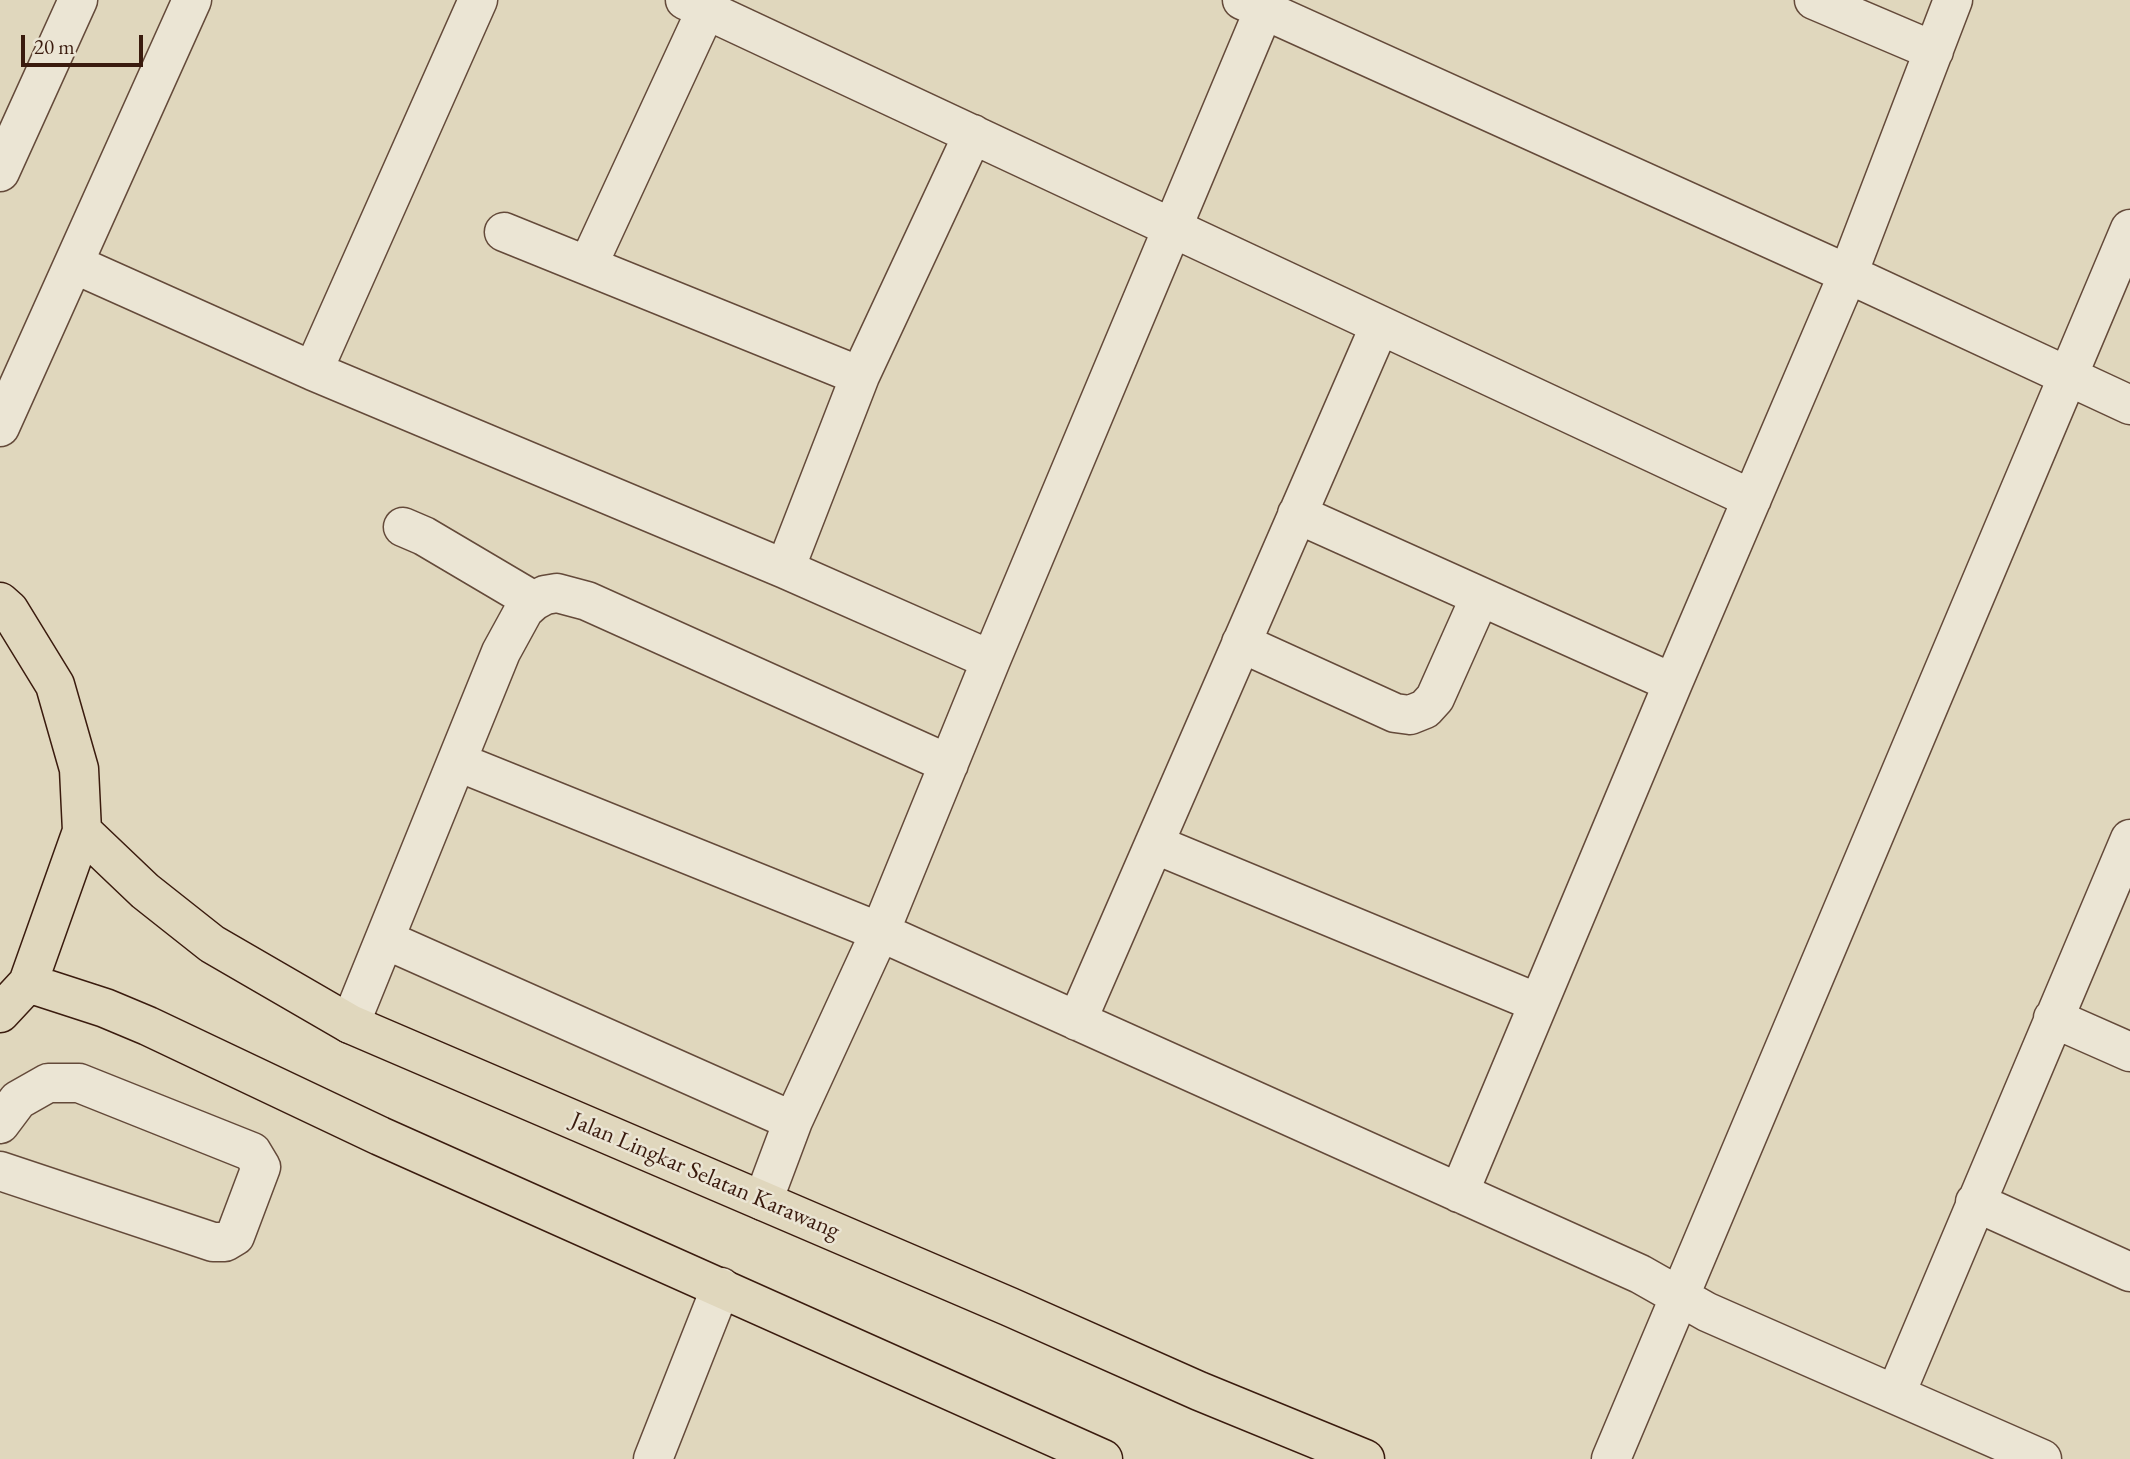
<!DOCTYPE html>
<html>
<head>
<meta charset="utf-8">
<style>
	body { margin:0 }
	#map { position:relative; width:2130px; height:1459px; overflow:hidden; background:#e0d7bd; font-family:"EB Garamond",serif }
	canvas { display:block }
	.scale { position:absolute; left:21px; top:35px; width:122px; height:32px; box-sizing:border-box; border:4px solid #3a1b0e; border-top:0; padding-left:9px; font-size:21px; line-height:24px; white-space:nowrap; color:#3a1b0e; -webkit-text-stroke:5px #ebe5d4; paint-order:stroke }
</style>
</head>
<body>
<div id="map">
<canvas width="2130" height="1459"></canvas>
<div class="scale">20 m</div>
</div>
<script>
const ctx = document.querySelector('canvas').getContext('2d');
ctx.lineJoin = 'round';
const toPath = rows => new Path2D(rows.map(r => 'M' + r).join(''));
function trace(path, color, width, dash) { ctx.strokeStyle = color; ctx.lineWidth = width; ctx.lineCap = dash ? 'butt' : 'round'; ctx.setLineDash(dash || []); ctx.stroke(path); }
function write(font, color, halo, rows, align = 'center') {
  ctx.font = font + ' "EB Garamond",serif'; ctx.lineWidth = 5; ctx.setLineDash([]); ctx.textBaseline = 'middle'; ctx.strokeStyle = halo; ctx.fillStyle = color; for (const [text, x, y, turn = 0] of rows) {
    ctx.save(); ctx.translate(x, y); ctx.rotate((+turn || 0) * Math.PI / 180); ctx.textAlign = isNaN(turn) ? turn : align; if (halo) ctx.strokeText(text, 0, 0); ctx.fillText(text, 0, 0); ctx.restore();
  }
}
const minor = toPath([
	[685,0,1752,499],
	[1242,0,1848,274,2130,405],
	[1814,0,1934,51],
	[0,172,78,0],
	[504,232,860,376],
	[74,264,313,371,785,569,991,660],
	[588,265,706,10],
	[313,371,478,0],
	[0,427,192,0],
	[1297,514,1673,683],
	[403,527,424,536,534,601],
	[785,569,860,376,973,134],
	[1241,643,1395,713,1410,715,1425,709,1435,698,1480,597],
	[458,762,880,932,1640,1274,1707,1312,2042,1459],
	[1154,844,1538,1003],
	[386,940,793,1121],
	[2053,1018,2130,1052],
	[1077,1021,1380,325],
	[350,1024,501,652,524,610,534,601,545,595,557,593,587,601,949,764],
	[0,1124,18,1100,48,1083,79,1083,252,1152,261,1167,235,1236,225,1242,213,1242,0,1171],
	[1459,1193,1673,683,1848,274,1953,0],
	[763,1201,793,1121,880,932,991,660,1268,0],
	[1975,1202,2130,1272],
	[1896,1393,2130,839],
	[653,1459,721,1287],
	[1611,1459,2130,229]
]);
const major = toPath([
	[0,602,9,610,55,685,79,769,82,831,28,983,0,1013],
	[82,831,145,891,212,944,350,1024,1010,1307,1199,1391,1365,1459],
	[28,983,105,1008,148,1026,380,1136,1103,1459]
]);
const streetNames = [
	["Jalan Lingkar Selatan Karawang",705,1176,23]
];
trace(minor, '#644a3a', 41);
trace(major, '#3a1b0e', 41);
trace(minor, '#ebe5d4', 38);
trace(major, '#e0d7bd', 38);
write('24px', '#3a1b0e', '#ebe5d4', streetNames);
</script>
</body>
</html>
